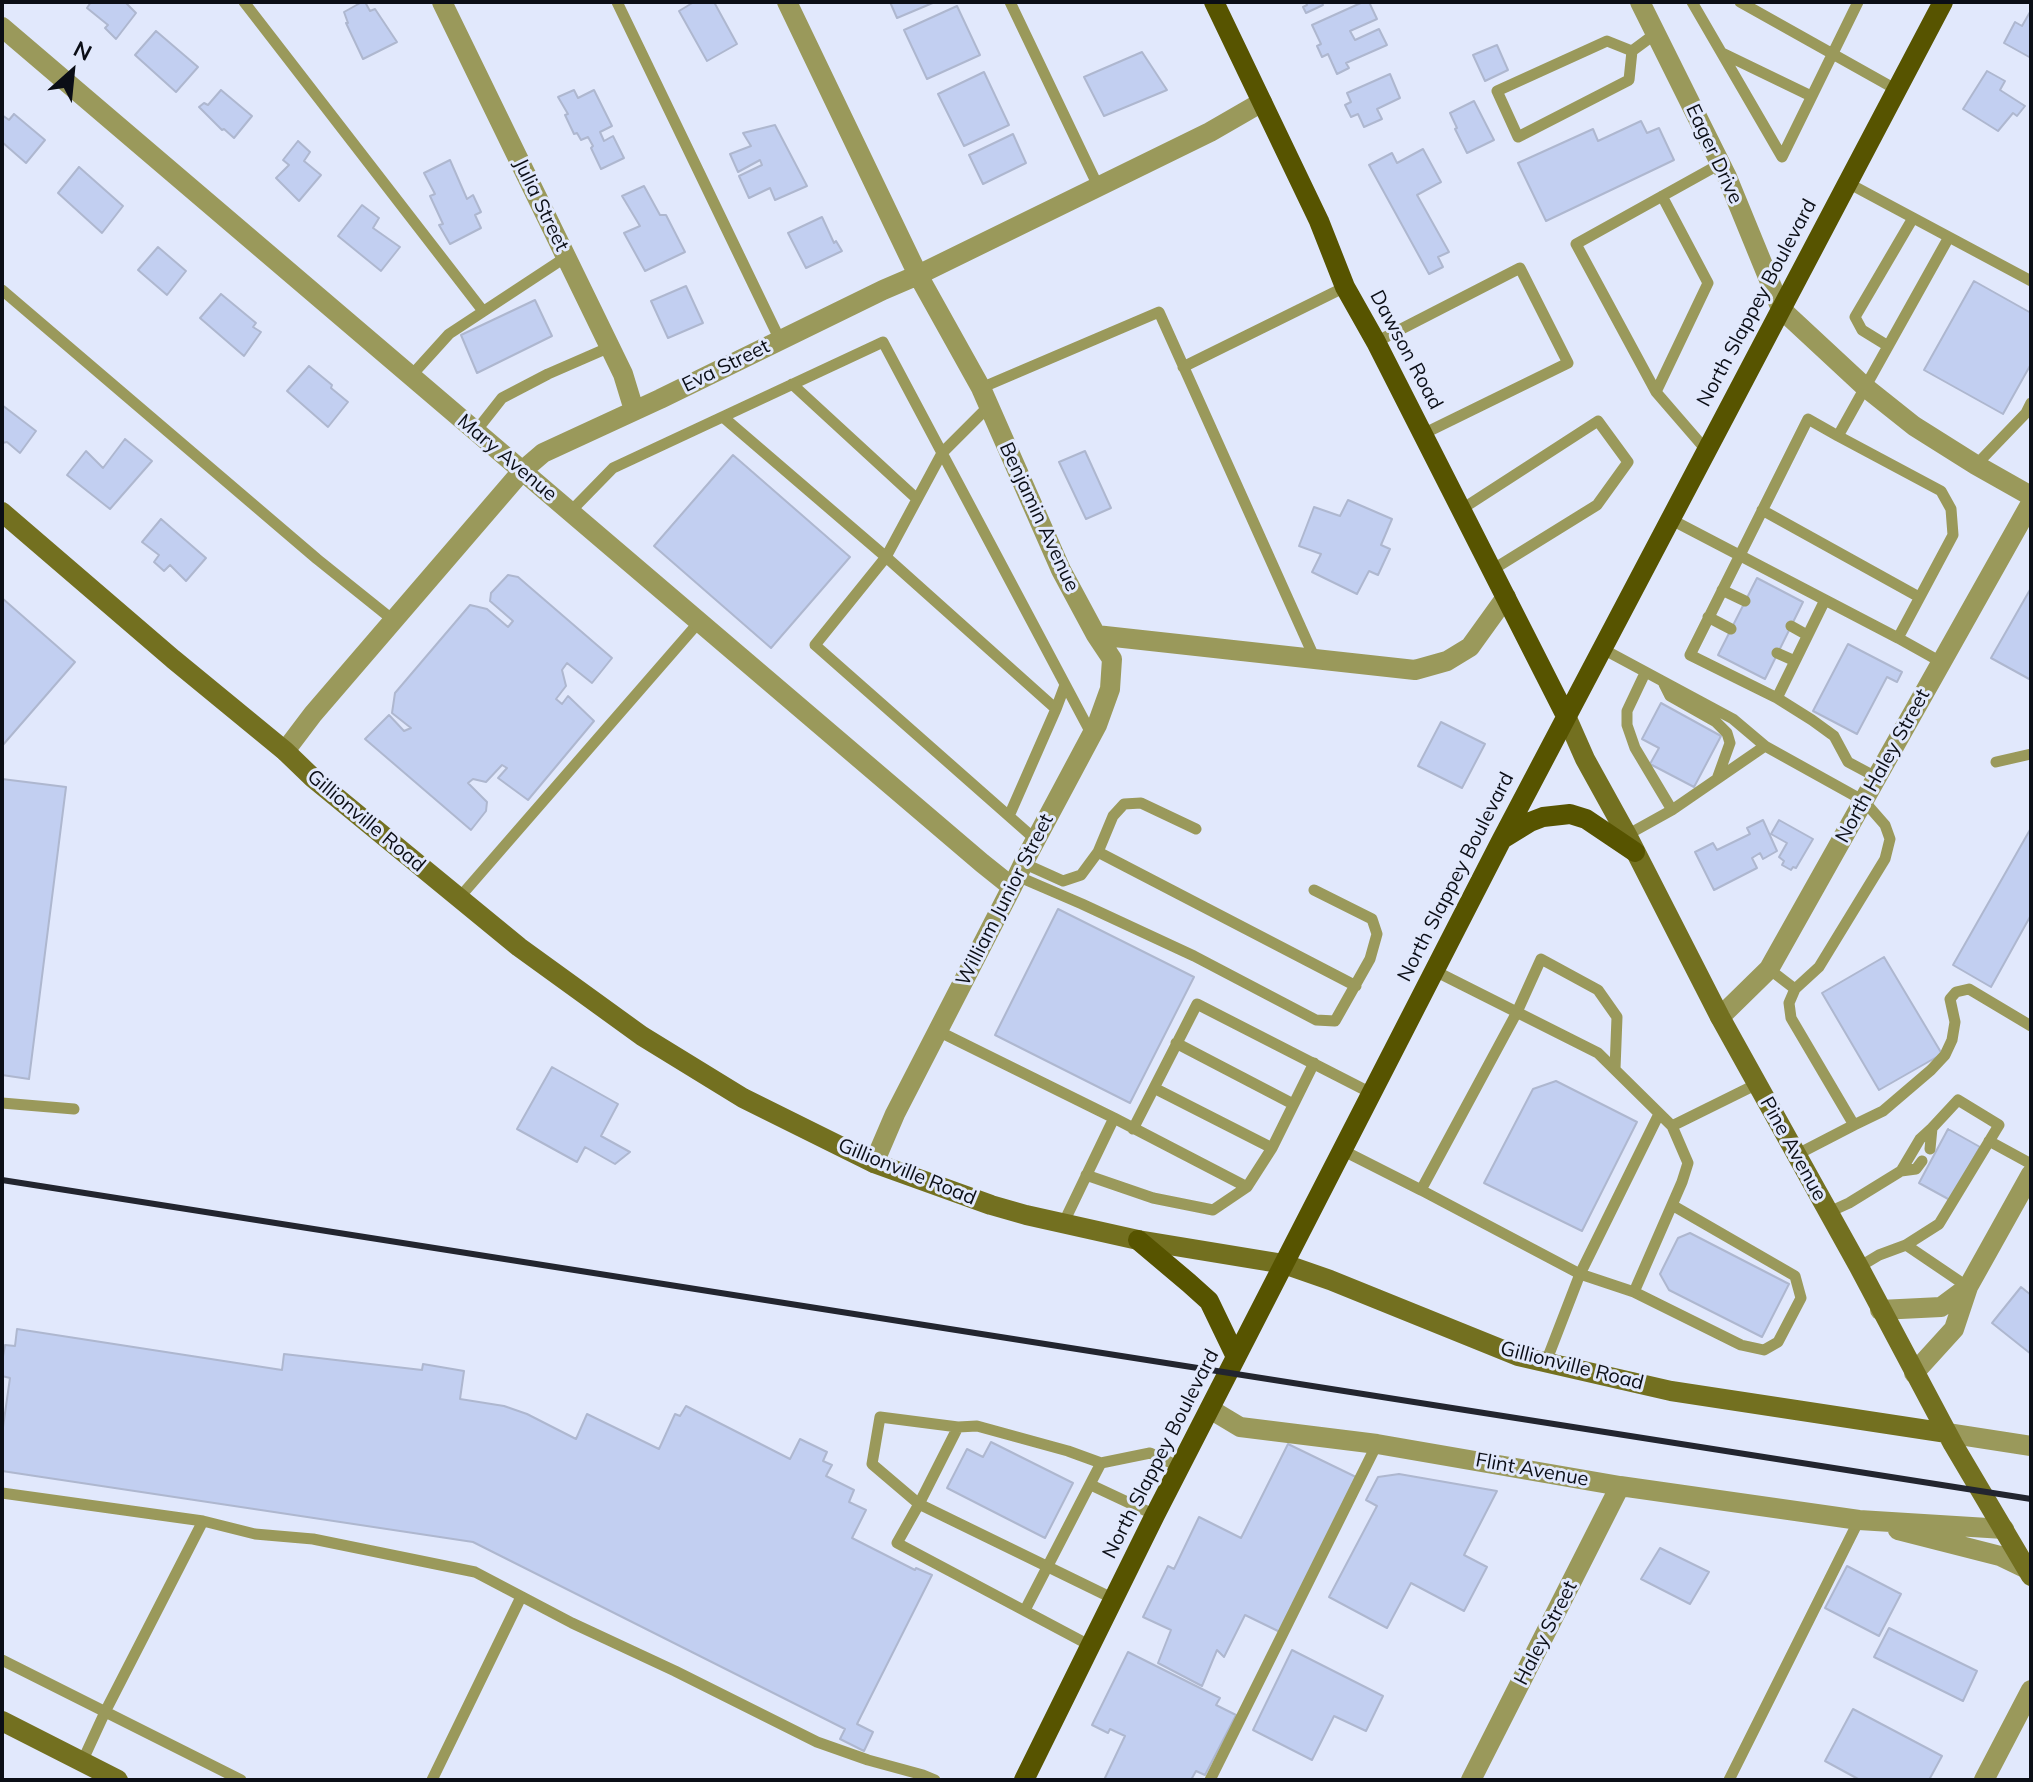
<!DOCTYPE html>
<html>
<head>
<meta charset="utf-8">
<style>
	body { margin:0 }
	#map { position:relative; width:2033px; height:1782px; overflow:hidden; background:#e1e8fc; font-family:Mulish,sans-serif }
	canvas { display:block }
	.frame { position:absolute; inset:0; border:4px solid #0b0e16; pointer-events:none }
	.north { position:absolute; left:32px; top:32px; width:80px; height:80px; -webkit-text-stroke:6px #e1e8fc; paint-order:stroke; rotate:27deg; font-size:22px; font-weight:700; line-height:32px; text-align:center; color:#0b0e16 }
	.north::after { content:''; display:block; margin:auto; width:28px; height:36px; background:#0b0e16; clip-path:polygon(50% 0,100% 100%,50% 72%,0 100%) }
</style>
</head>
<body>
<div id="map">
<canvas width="2033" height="1782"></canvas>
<div class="frame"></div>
<div class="north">N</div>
</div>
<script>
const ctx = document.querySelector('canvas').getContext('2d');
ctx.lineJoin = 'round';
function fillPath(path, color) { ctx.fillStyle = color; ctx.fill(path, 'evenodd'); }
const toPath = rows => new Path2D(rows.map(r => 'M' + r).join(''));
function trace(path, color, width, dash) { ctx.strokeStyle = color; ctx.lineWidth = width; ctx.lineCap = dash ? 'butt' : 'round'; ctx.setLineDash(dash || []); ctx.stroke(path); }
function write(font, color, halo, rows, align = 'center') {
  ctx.font = font + ' Mulish,sans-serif'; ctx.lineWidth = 6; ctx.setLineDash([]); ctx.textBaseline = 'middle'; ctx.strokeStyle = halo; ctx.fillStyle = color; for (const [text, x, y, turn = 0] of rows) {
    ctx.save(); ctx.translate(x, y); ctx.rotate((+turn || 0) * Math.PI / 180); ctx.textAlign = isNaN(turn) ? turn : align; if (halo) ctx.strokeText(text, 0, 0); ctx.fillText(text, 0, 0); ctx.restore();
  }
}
const building = toPath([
	[91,2,125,2,136,13,116,39,105,28,108,25,87,8,91,2],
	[362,2,365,2,370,11,375,9,397,42,363,59,346,23,348,23,344,12,362,2],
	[694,2,714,2,737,44,707,61,679,11,694,2],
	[890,2,935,2,897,18,890,2],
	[1305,2,1321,2,1323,5,1306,13,1303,7,1307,5,1305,2],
	[1363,2,1369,2,1377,19,1350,31,1355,40,1379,29,1387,45,1346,63,1349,68,1337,74,1328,54,1322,57,1317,46,1321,44,1312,25,1363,2],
	[957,6,980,55,927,79,904,30,957,6],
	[2030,12,2031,13,2031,58,2004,43,2015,22,2022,26,2030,12],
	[156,31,198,67,176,92,135,55,156,31],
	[1497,45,1508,70,1485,81,1473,55,1497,45],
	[1142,52,1167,90,1104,116,1084,77,1142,52],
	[1987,71,2005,81,2000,90,2025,106,2017,116,2013,113,1998,131,1963,109,1987,71],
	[984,72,1009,125,964,146,938,94,984,72],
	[1390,74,1400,98,1377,109,1382,119,1364,127,1358,114,1351,117,1345,105,1351,102,1347,93,1390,74],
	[221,90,252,116,234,138,224,129,222,130,199,107,204,103,208,105,221,90],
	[574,90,578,98,594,90,612,126,600,132,604,141,613,136,624,158,601,169,591,148,593,146,588,137,581,140,577,133,574,134,565,115,568,114,558,97,574,90],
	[1474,101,1494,140,1467,153,1455,129,1457,128,1450,113,1474,101],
	[14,114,45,140,26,163,2,142,2,115,9,120,14,114],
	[1641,121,1647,133,1659,128,1674,160,1546,221,1518,163,1593,129,1598,141,1641,121],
	[775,125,807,186,775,200,770,188,749,198,739,176,762,165,760,160,738,172,730,154,751,146,743,133,775,125],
	[1013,134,1026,163,983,184,969,155,1013,134],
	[298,141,310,152,304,161,321,175,299,201,276,178,289,165,283,160,298,141],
	[1423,149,1441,182,1417,195,1449,252,1438,257,1443,267,1429,274,1369,165,1392,153,1397,163,1423,149],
	[450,160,467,199,473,195,481,212,475,215,481,228,450,244,439,225,443,224,430,196,435,194,424,173,450,160],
	[79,167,123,206,102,233,58,193,79,167],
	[644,186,660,215,666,215,685,252,645,271,624,233,640,226,622,196,644,186],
	[362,205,379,218,373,228,400,247,381,271,338,236,362,205],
	[822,217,834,243,836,241,842,251,806,268,788,233,822,217],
	[158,247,186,271,167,295,138,270,158,247],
	[1974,281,2031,313,2031,364,2003,414,1924,370,1974,281],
	[686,286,703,323,668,338,651,301,686,286],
	[221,294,256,323,253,327,261,332,244,356,200,318,221,294],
	[535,300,552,336,477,373,461,335,535,300],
	[309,366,332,385,331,388,348,402,328,427,287,391,309,366],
	[2,405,36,431,20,453,7,442,2,443,2,405],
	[125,439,152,461,110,509,67,475,86,451,103,468,125,439],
	[1085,451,1111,508,1086,519,1059,462,1085,451],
	[733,455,850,557,771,648,654,546,733,455],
	[1348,500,1392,519,1381,545,1390,549,1378,575,1369,571,1357,594,1312,572,1321,554,1299,546,1314,507,1340,516,1348,500],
	[161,519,206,558,186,581,170,565,164,571,154,562,159,555,142,542,161,519],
	[508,575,518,577,612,658,592,683,567,663,562,670,566,686,556,699,562,704,568,696,594,721,528,800,498,778,507,768,502,765,486,782,473,779,468,783,487,802,486,811,471,830,365,739,389,715,404,731,411,728,392,713,395,693,470,605,487,609,508,627,513,621,490,601,491,593,508,575],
	[1757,578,1803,602,1765,679,1718,655,1757,578],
	[2031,588,2031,680,1991,658,2031,588],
	[2,598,75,662,2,746,2,598],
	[1848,644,1902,672,1897,682,1887,677,1857,734,1813,711,1848,644],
	[1661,703,1721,736,1694,787,1650,764,1659,748,1642,739,1661,703],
	[1441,722,1485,744,1462,788,1418,766,1441,722],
	[2,779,66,787,29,1079,2,1075,2,779],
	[1763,820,1777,851,1763,859,1760,853,1752,858,1757,868,1714,890,1695,852,1713,843,1717,850,1750,834,1747,828,1763,820],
	[1779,820,1813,839,1796,868,1793,867,1791,870,1782,865,1784,861,1779,857,1787,843,1771,834,1779,820],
	[2031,828,2031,915,1991,987,1953,965,2031,828],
	[1058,909,1194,977,1130,1103,995,1035,1058,909],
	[1884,957,1942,1054,1879,1090,1822,993,1884,957],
	[552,1067,618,1104,601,1136,630,1152,615,1164,585,1147,577,1162,517,1129,552,1067],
	[1556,1081,1637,1122,1582,1231,1484,1183,1533,1089,1556,1081],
	[1948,1129,1980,1147,1950,1200,1919,1183,1948,1129],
	[1690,1233,1789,1284,1762,1337,1669,1290,1660,1274,1678,1238,1690,1233],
	[2021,1287,2031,1295,2031,1354,1992,1323,2021,1287],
	[17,1329,282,1370,284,1354,422,1370,423,1364,464,1371,460,1399,504,1406,527,1414,576,1439,587,1414,659,1449,675,1414,680,1416,686,1406,790,1459,800,1439,827,1452,823,1461,832,1465,826,1476,854,1490,849,1502,866,1510,852,1538,915,1570,916,1568,932,1575,857,1724,873,1732,864,1751,840,1739,845,1729,473,1542,2,1471,2,1434,10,1378,2,1376,2,1362,5,1345,15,1346,17,1329],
	[991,1442,1073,1483,1045,1538,947,1488,967,1449,983,1457,991,1442],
	[1288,1444,1356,1477,1280,1632,1245,1615,1224,1657,1217,1650,1202,1686,1158,1663,1171,1630,1143,1617,1168,1566,1174,1569,1199,1517,1241,1538,1288,1444],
	[1399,1474,1497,1491,1464,1555,1487,1567,1464,1611,1411,1583,1387,1628,1329,1597,1377,1506,1366,1500,1378,1477,1399,1474],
	[1660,1548,1709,1572,1690,1604,1641,1579,1660,1548],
	[1847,1566,1901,1594,1879,1636,1825,1608,1847,1566],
	[1889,1628,1977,1671,1963,1701,1874,1657,1889,1628],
	[1292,1650,1383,1696,1366,1731,1334,1716,1312,1760,1253,1730,1292,1650],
	[1128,1652,1220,1698,1216,1705,1236,1715,1205,1775,1196,1771,1191,1780,1104,1780,1125,1736,1110,1729,1108,1733,1092,1725,1128,1652],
	[1853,1709,1942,1756,1929,1780,1860,1780,1825,1761,1853,1709]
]);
const lane = toPath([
	[244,2,483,311],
	[617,2,780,340],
	[1010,2,1098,186],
	[1692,2,1782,157,1858,2],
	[1740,2,1897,90],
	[1632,51,1629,80,1518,137,1497,91,1607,41,1632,51,1655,34],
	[1722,53,1811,96],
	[1848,183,2031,281],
	[2,290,317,559,393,620],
	[1376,342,1520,268,1568,363,1423,434],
	[1888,346,1862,330,1855,317,1913,218],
	[1183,367,1345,287],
	[411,376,449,334,566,257],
	[792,384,917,499],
	[981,388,1159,312,1315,659],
	[1656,392,1708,283,1662,196],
	[989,406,942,453,886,557,815,645,1036,840],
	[723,417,886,557,1056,709,1065,685],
	[476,431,502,398,548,374,610,347],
	[1838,436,1808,419,1690,655,1777,698,1812,720,1834,736,1848,762,1876,777],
	[1707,451,1656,392,1576,244,1720,164],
	[1976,465,2026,413,2031,403],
	[1462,509,1598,421,1628,462,1597,505,1492,570],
	[1762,510,1919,597],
	[570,512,613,468,883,342,1092,735],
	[1670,519,1898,638,1953,535,1951,509,1941,491,1838,436,1949,237],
	[1722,590,1745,601],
	[1708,617,1731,629],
	[1791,626,1807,635],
	[1898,638,1941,662],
	[1601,648,1733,719,1765,746,1864,801,1885,825,1890,839,1885,859,1819,967,1795,989,1789,1003,1791,1018,1854,1125,1883,1111,1931,1070,1945,1055,1952,1040,1955,1022,1950,999,1956,992,1969,989,2031,1026],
	[1777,653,1795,661],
	[1645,673,1627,711,1627,725,1635,748,1672,810],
	[1664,684,1670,696,1716,722,1727,733,1730,743,1717,779],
	[1777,698,1825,600],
	[1996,762,2031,754],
	[1009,816,1056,709],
	[1627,835,1672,810,1765,746],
	[1098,852,1356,986],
	[1023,863,1063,881,1081,875,1098,852,1113,816,1124,804,1141,803,1196,829],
	[1017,876,1082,904,1194,956,1316,1020,1335,1021,1370,959,1377,934,1372,919,1314,890],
	[459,898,699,622],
	[1769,969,1795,989],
	[1435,971,1598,1053,1672,1126,1757,1084],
	[938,1031,1114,1118],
	[1176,1043,1293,1104],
	[1615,1069,1617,1017,1598,990,1541,959,1517,1012,1421,1190,1580,1274,1659,1114],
	[1154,1088,1272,1148],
	[2,1103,74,1109],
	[1133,1129,1197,1004,1371,1093],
	[1989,1141,2031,1164],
	[1930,1149,1932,1128],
	[1342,1150,1421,1190],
	[1796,1155,1854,1125],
	[1901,1171,1916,1169,1922,1161],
	[1086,1175,1153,1198,1213,1210,1247,1187],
	[1827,1213,1849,1203,1901,1171,1920,1139,1932,1128,1958,1100,1999,1125,1939,1224,1906,1245,1879,1255,1859,1267],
	[1063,1224,1114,1118,1247,1187,1272,1148,1314,1063],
	[1906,1245,1968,1287],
	[1634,1292,1741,1345,1764,1350,1778,1342,1801,1298,1795,1276,1672,1205],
	[1546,1362,1580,1274,1634,1292,1682,1182,1688,1163,1672,1126],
	[958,1427,977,1426,1068,1451,1101,1463,1025,1610],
	[1101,1463,1150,1453,1180,1467],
	[1091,1485,1155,1515],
	[2,1493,203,1521,255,1534,313,1539,475,1572,572,1623,675,1671,817,1742,868,1760,923,1775,935,1780],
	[1091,1646,897,1543,919,1504,958,1427,880,1417,872,1464,919,1504,1114,1599],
	[2,1660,241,1780],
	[82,1762,105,1712,203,1521],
	[432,1780,521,1597],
	[1210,1780,1377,1444],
	[1729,1780,1859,1520]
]);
const street = toPath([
	[442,2,623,374,634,410],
	[787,2,918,275,981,388,1061,570,1096,635,1415,670,1447,661,1470,647,1506,597],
	[1640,2,1727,177,1781,309,1865,387,1914,426,1976,465,2031,496],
	[2,27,982,863,1012,887],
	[285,751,313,714,522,471,543,453,660,399,883,290,918,275,1210,132,1262,102],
	[1720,1017,1769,969,2031,503],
	[874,1163,895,1114,1012,887,1026,858,1097,725,1110,689,1112,659,1096,635],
	[1880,1310,1941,1307,1968,1287],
	[1914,1373,1954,1329,1968,1287,2031,1174],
	[1210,1409,1240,1427,1377,1444,1620,1486,1859,1520,2004,1529],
	[1947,1433,2031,1446],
	[1898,1530,2000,1556,2027,1569],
	[1471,1780,1620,1486],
	[1984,1780,2031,1690]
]);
const secondary = toPath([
	[2,512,173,659,285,751,313,778,519,947,642,1036,743,1098,874,1163,991,1205,1026,1215,1138,1240,1284,1264,1330,1280,1518,1356,1671,1391,1947,1433],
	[1566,716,1585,759,1627,835,1720,1017,1859,1267,1953,1444,2031,1576],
	[2,1721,118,1780]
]);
const primary = toPath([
	[1214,2,1319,221,1345,287,1376,342,1566,716],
	[1504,838,1530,822,1543,817,1570,814,1586,819,1635,852],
	[1138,1240,1189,1283,1209,1301,1236,1357],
	[1024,1780,1155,1515,1501,841,1943,2]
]);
const rail = toPath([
	[2,1180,2031,1499]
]);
const streetNames = [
	["Eager Drive",1714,154,65],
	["Julia Street",541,205,64],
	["North Slappey Boulevard",1757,303,-62],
	["Dawson Road",1406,350,62],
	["Eva Street",726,366,-26],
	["Mary Avenue",507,458,40],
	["Benjamin Avenue",1039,517,65],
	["North Haley Street",1883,766,-61],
	["Gillionville Road",366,821,40],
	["North Slappey Boulevard",1456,877,-63],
	["William Junior Street",1005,900,-63],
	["Pine Avenue",1793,1149,61],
	["Gillionville Road",907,1172,22],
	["Gillionville Road",1572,1366,14],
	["North Slappey Boulevard",1161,1454,-63],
	["Flint Avenue",1532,1470,10],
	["Haley Street",1546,1633,-63]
];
fillPath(building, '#c2cff1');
trace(building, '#aeb7cf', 2);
trace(lane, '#9a995b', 11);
trace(street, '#9a995b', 20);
trace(secondary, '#737020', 20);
trace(primary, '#575400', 20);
trace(rail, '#22252f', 6);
write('20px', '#0b0e16', '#e1e8fc', streetNames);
</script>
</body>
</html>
